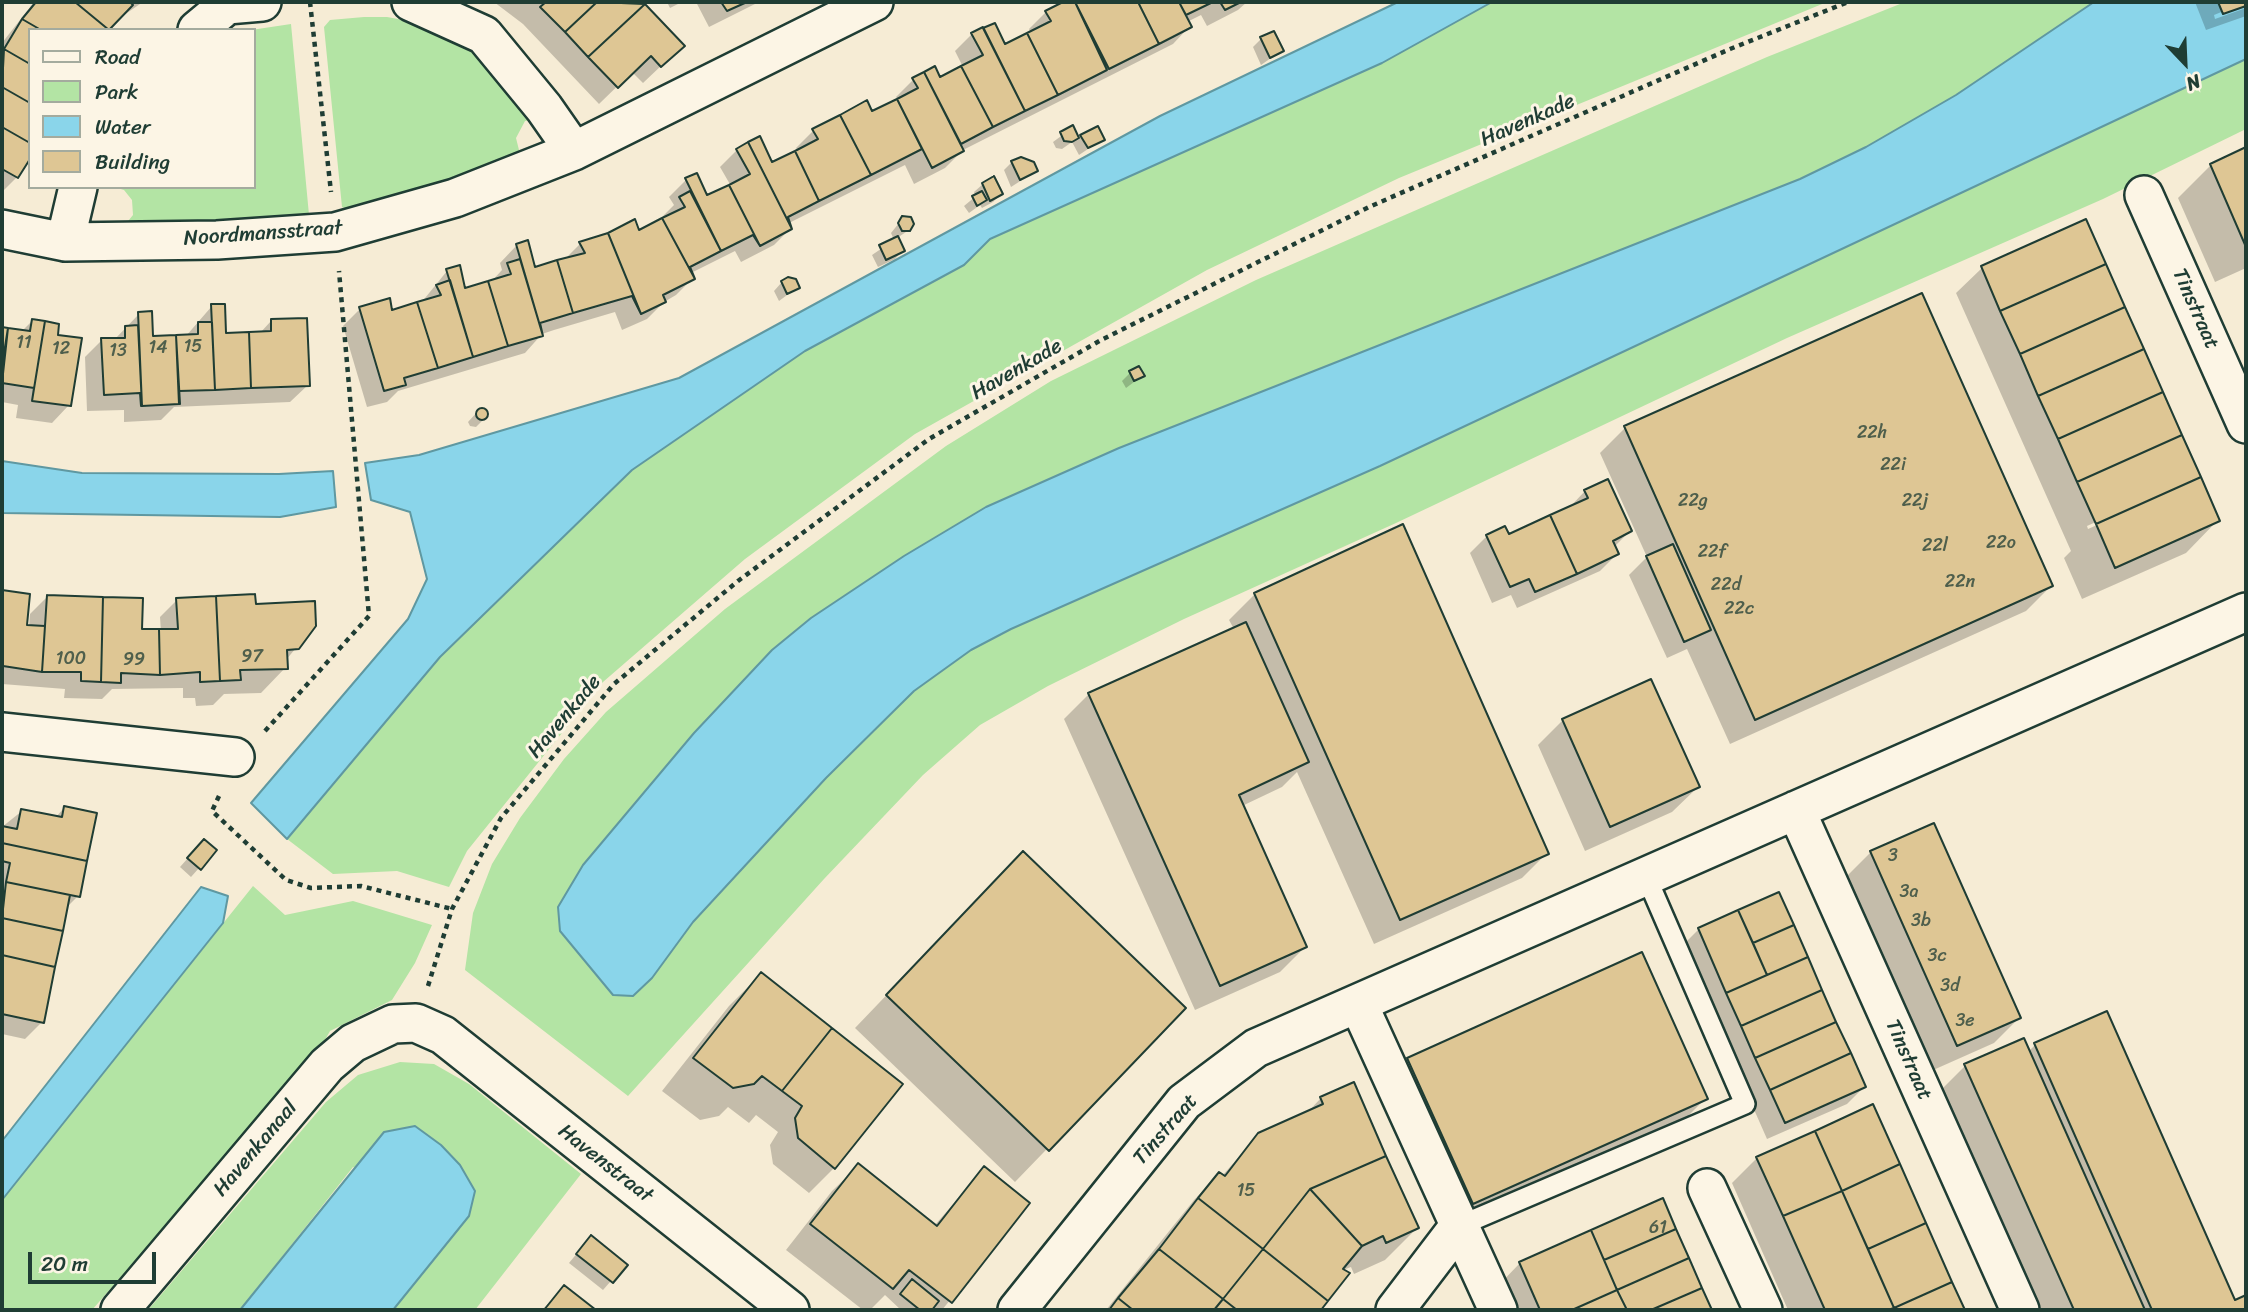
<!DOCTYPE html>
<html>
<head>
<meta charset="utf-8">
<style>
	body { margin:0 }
	#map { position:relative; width:2248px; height:1312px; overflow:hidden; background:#f6ecd5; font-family:Sriracha,sans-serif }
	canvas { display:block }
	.frame { position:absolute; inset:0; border:4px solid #1f3d34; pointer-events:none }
	.legend { position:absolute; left:28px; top:28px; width:228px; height:161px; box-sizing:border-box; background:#fcf5e5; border:2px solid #a4ab9e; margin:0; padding:9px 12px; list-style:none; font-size:21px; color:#1f3d34 }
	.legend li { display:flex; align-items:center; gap:14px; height:35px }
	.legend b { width:35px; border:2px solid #a4ab9e }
	.north { position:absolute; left:2150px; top:28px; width:70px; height:70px; -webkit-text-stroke:5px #fcf5e5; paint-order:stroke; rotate:157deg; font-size:19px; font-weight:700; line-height:28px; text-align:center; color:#1f3d34 }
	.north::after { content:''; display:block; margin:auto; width:24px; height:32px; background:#1f3d34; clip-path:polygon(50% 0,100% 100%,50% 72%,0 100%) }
	.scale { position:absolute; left:28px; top:1252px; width:128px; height:32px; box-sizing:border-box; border:4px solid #1f3d34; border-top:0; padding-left:9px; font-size:21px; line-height:24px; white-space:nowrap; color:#1f3d34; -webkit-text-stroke:5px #fcf5e5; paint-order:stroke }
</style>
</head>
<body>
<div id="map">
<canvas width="2248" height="1312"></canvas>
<div class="frame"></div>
<ul class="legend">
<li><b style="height:9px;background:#fcf5e5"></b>Road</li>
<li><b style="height:19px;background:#b3e4a4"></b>Park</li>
<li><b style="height:19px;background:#8ad5ea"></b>Water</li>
<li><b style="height:19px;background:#dec694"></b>Building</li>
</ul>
<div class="north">N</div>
<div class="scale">20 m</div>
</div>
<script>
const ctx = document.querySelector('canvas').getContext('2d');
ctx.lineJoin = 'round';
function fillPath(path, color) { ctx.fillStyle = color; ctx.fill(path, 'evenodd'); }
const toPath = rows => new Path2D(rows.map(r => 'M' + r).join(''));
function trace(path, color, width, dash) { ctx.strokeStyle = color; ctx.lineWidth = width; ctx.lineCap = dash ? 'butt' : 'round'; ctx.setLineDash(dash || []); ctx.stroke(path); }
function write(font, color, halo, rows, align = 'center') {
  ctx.font = font + ' Sriracha,sans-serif'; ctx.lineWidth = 6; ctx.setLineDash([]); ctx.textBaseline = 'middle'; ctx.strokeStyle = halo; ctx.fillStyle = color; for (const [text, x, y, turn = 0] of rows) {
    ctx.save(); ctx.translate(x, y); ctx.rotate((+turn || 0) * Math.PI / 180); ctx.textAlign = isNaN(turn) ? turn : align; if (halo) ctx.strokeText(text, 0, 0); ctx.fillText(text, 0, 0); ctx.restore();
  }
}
const green = toPath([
	[1492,2,1827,2,1399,178,1207,270,915,434,745,559,603,682,467,851,449,887,397,871,333,874,287,839,440,657,632,470,805,351,964,265,990,239,1382,63],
	[1905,2,2094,2,1956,95,1866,147,1800,179,1119,448,986,507,904,556,812,618,772,650,652,978,693,922,826,778,914,691,971,650,1011,629,1380,466,2246,59,2246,129,2103,199,1787,338,1396,523,1184,619,1048,686,980,725,923,775,824,879,628,1096,465,970,473,913,492,864,520,818,564,759,606,712,725,609,946,446,1051,381,1256,280,1767,57],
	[364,17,387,17,420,23,463,45,479,57,537,119,525,121,516,138,519,150,526,157,412,194,347,209,342,207,324,27,330,20],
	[291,24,309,215,270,220,124,226,133,215,132,200,124,190,114,187,254,187,254,30,251,30],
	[253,886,285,915,353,901,432,925,415,963,392,1000,330,1031,321,1047,92,1310,2,1310,2,1200],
	[400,1062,434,1064,469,1084,581,1174,475,1310,393,1310,469,1216,353,1167,240,1310,148,1310,326,1102,358,1075]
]);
const water = toPath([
	[1398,2,1492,2,1382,63,990,239,964,265,805,351,632,470,440,657,287,839,251,803,408,619,427,579,410,512,371,500,365,463,419,455,679,378,1160,116,1398,2],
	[2094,2,2246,2,2246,59,1380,466,1011,629,971,650,914,691,826,778,693,922,652,978,633,996,613,995,560,931,558,907,583,865,694,733,772,650,811,618,904,556,986,507,1119,448,1800,179,1866,147,1956,95,2094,2],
	[2,461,82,473,279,474,333,471,336,507,280,517,2,513,2,461],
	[201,887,228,896,223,923,2,1200,2,1141,201,887],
	[415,1126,441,1145,460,1165,475,1191,469,1216,393,1310,240,1310,384,1132,415,1126]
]);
const shadow = toPath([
	[34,2,143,2,121,17,110,30,30,30,17,177,2,192,2,43],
	[494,2,641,2,682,46,643,83,632,72,599,104,523,24],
	[667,2,682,2,670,8],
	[696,2,759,2,709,27],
	[1066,2,1247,2,1238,10,1207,26,1201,15,1187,22,1190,26,1173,44,963,150,945,168,914,184,905,165,789,223,791,228,774,245,741,262,735,251,691,273,693,278,676,295,664,302,647,319,622,330,615,312,554,330,542,334,525,353,398,391,387,402,367,407,343,326,360,309,391,312,421,303,447,271,464,290,490,283,502,270,500,263,517,245,533,269,563,261,580,244,634,221,639,233,665,219,663,216,674,205,669,197,687,179,706,198,731,186,720,167,737,150,772,164,798,151,796,148,813,131,867,102,871,114,898,100,896,97,913,80,935,68,939,79,963,67,955,51,972,34,1004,46,1031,33,1029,29,1046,12],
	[2195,2,2246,2,2214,15,2215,19,2246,8,2246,16,2206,30],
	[1261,39,1281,51,1261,65,1253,47],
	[1072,128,1078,140,1081,136,1103,139,1079,155,1072,142,1062,149,1056,148,1053,142],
	[2246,149,2246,268,2215,282,2178,198,2211,165],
	[1012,162,1036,171,1011,187,1004,170],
	[983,184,1001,194,993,202,982,208,980,205,969,213,964,206,976,196,974,192],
	[903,218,909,230,897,238,903,250,895,259,878,267,872,255,894,240,891,233],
	[2085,222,2218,520,2186,553,2082,599,2064,558,2071,551,1956,293,1982,268],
	[2171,488,2171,492,2088,529,2087,526],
	[782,282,798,287,779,301,774,291],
	[212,306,224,335,260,333,271,321,308,385,290,402,174,407,161,420,124,422,124,410,87,411,85,357,102,340,114,340,139,314,151,338,186,336],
	[32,321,56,337,69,405,52,423,16,418,18,405,2,402,2,328,22,331],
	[1130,373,1142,376,1126,388,1122,381],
	[479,410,485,410,484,419,476,427,470,426,468,422],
	[1625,428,2051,586,2026,611,1730,744,1687,649,1667,658,1629,575,1647,557,1600,453],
	[1585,491,1630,531,1614,547,1617,554,1600,571,1517,608,1511,595,1492,603,1470,553,1487,536,1508,536,1568,509],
	[2,592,28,595,25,627,29,627,30,614,47,597,140,631,161,632,160,617,177,600,254,606,314,626,286,660,286,667,261,693,224,694,213,705,196,706,195,698,183,698,183,688,112,689,102,699,64,698,65,689,2,684],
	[1255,594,1547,853,1522,878,1374,944,1297,772,1282,787,1242,806,1305,947,1280,972,1195,1010,1064,719,1089,694,1234,629,1229,620],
	[1563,720,1698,787,1672,812,1585,851,1538,745],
	[64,808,78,896,66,908,42,1022,25,1039,2,1034,2,827,22,811,55,818],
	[1933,825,2019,1018,1994,1043,1931,1071,1845,878,1871,852],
	[196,849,215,850,191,877,180,867],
	[991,886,1183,1008,1015,1182,855,1028],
	[1778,894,1864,1087,1847,1104,1767,1139,1682,946,1699,929],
	[761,974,834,1168,809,1193,773,1164,770,1145,778,1132,756,1115,749,1123,728,1107,719,1116,700,1120,662,1091,729,1006],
	[2035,1045,2234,1302,2246,1297,2246,1310,2028,1310,1933,1098,1965,1066,2028,1052],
	[1408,1059,1706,1098,1680,1124,1448,1228,1383,1085],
	[1321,1098,1417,1228,1385,1260,1354,1274,1351,1267,1343,1270,1347,1274,1318,1310,1106,1310,1194,1200,1219,1174,1222,1176,1259,1134,1305,1115],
	[1873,1107,1963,1310,1788,1310,1732,1183,1757,1158],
	[858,1166,934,1226,984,1169,1028,1204,942,1310,901,1310,885,1295,870,1310,863,1310,786,1250,832,1191],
	[1662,1201,1711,1310,1504,1310,1495,1289,1520,1263],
	[583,1246,625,1265,603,1290,569,1263],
	[564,1287,593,1310,542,1310]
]);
const building = toPath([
	[36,2,75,2,109,30,41,30,22,19,36,2],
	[75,2,130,2,133,5,109,30,75,2],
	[546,2,597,2,565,32,540,7,546,2],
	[597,2,645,4,588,57,565,32,597,2],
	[721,2,747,2,727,11,721,2],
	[1063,2,1075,2,1107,70,1058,95,1027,33,1051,21,1045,11,1063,2],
	[1075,2,1138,2,1159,44,1109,69,1075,2],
	[1138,2,1179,2,1192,27,1159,44,1138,2],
	[1179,2,1213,2,1186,15,1179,2],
	[1220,2,1241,2,1225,10,1220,2],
	[2218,2,2246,2,2246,6,2223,14,2218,2],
	[645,4,685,46,661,67,651,56,618,88,588,57,645,4],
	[22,19,41,30,30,30,30,64,4,49,22,19],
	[995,23,1005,44,1027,33,1058,95,1025,111,983,28,995,23],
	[983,27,1025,111,993,127,961,66,983,55,971,33,983,27],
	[1274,31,1284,51,1270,58,1260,37,1274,31],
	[4,49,30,64,30,103,2,87,4,49],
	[935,66,940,77,961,66,993,127,961,144,924,72,935,66],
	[924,72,964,151,932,168,897,99,918,88,912,78,924,72],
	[2,87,30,103,30,143,2,127,2,87],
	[897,99,922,149,871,175,840,115,867,100,872,111,897,99],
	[840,115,871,175,819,201,795,151,818,139,812,129,840,115],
	[1073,125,1079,138,1072,142,1064,141,1060,132,1073,125],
	[1098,126,1105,140,1088,148,1080,135,1098,126],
	[2,127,30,143,30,159,18,178,2,169,2,127],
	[760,136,772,162,795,151,819,201,788,217,792,229,748,142,760,136],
	[748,142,792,229,760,246,729,185,750,174,736,149,748,142],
	[2246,147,2246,247,2210,164,2246,147],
	[1021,157,1034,162,1038,171,1020,180,1011,161,1021,157],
	[697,173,707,195,729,185,760,246,753,235,721,251,685,178,697,173],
	[994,176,1003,194,990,201,982,183,994,176],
	[690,191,721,251,690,267,695,279,662,218,685,207,679,197,690,191],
	[982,191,987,200,977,206,972,196,982,191],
	[902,216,911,217,914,224,910,231,902,231,898,223,902,216],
	[662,218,695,279,663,295,666,302,641,314,608,233,635,219,639,230,662,218],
	[2086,219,2106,264,2000,311,1981,266,2086,219],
	[608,233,641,314,632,296,573,313,557,260,585,253,579,242,608,233],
	[898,236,905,251,886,260,879,245,898,236],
	[528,240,535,267,557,260,573,313,540,323,543,336,516,244,528,240],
	[520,259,543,336,508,346,488,281,511,274,507,263,520,259],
	[2106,264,2125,307,2020,354,2000,311,2106,264],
	[460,265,465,288,488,281,508,346,473,357,446,269,460,265],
	[788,277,796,279,800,288,787,294,781,281,788,277],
	[450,280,473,357,438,368,417,302,441,295,436,285,450,280],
	[1922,293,2053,586,1755,720,1624,426,1922,293],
	[390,298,392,310,417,302,438,368,404,378,406,385,384,391,359,307,390,298],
	[211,304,225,304,226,333,249,332,251,388,215,390,211,304],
	[2125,307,2144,349,2038,396,2020,354,2125,307],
	[152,311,153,336,176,335,179,404,142,406,138,312,152,311],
	[307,318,310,386,251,388,249,332,271,331,271,319,307,318],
	[32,319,45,321,32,401,34,388,2,383,8,328,30,331,32,319],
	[45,321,59,324,58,335,82,338,71,406,32,401,45,321],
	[198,322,212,322,215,390,179,391,180,404,176,335,198,334,198,322],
	[138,325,142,406,141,406,140,393,104,395,101,338,125,338,125,326,138,325],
	[2,327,8,328,2,366,2,327],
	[2144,349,2163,392,2058,439,2038,396,2144,349],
	[1139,366,1145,376,1134,381,1129,371,1139,366],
	[2163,392,2182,435,2077,482,2058,439,2163,392],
	'476 414a6 6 0 1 1 12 0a6 6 0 1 1-12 0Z',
	[2182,435,2201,477,2096,524,2077,482,2182,435],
	[2201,477,2220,521,2115,568,2096,524,2201,477],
	[1608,479,1632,531,1613,541,1619,554,1577,574,1550,515,1588,498,1584,490,1608,479],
	[1550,515,1577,574,1535,592,1529,579,1510,587,1486,535,1505,526,1509,534,1550,515],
	[1403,524,1549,854,1400,920,1254,593,1403,524],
	[1673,544,1711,630,1684,642,1646,556,1673,544],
	[2,590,30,594,27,625,45,626,42,672,3,666,2,676,2,590],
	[255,594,256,604,315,601,316,626,299,649,287,650,288,669,240,670,241,680,220,681,216,596,255,594],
	[47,595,103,597,101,682,81,681,81,672,42,672,47,595],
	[216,596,220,681,200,682,200,672,160,675,159,629,178,629,176,598,216,596],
	[103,597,143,598,142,629,159,629,160,675,121,673,121,683,101,682,103,597],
	[1246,622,1309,762,1239,795,1307,947,1220,986,1088,693,1246,622],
	[1651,679,1700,787,1610,827,1562,719,1651,679],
	[64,806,97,813,87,861,2,843,2,826,17,829,21,809,62,817,64,806],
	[1934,823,2021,1018,1957,1046,1870,851,1934,823],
	[204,839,217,850,201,870,187,858,204,839],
	[2,843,87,861,80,897,6,882,10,863,2,861,2,843],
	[1023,851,1186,1008,1049,1151,886,995,1023,851],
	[6,882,70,895,63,931,2,918,6,882],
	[1779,892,1794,925,1753,943,1738,910,1779,892],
	[1738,910,1767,975,1726,993,1698,928,1738,910],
	[2,918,63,931,55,967,2,955,2,918],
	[1794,925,1808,957,1767,975,1753,943,1794,925],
	[1642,952,1708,1099,1473,1204,1407,1058,1642,952],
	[2,955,55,967,44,1023,2,1014,2,955],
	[1808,957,1822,990,1741,1026,1726,993,1808,957],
	[761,972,832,1028,782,1091,762,1076,754,1084,733,1088,693,1058,761,972],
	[1822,990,1836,1022,1755,1058,1741,1026,1822,990],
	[2107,1011,2235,1300,2246,1295,2246,1310,2152,1310,2034,1043,2107,1011],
	[1836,1022,1851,1053,1770,1090,1755,1058,1836,1022],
	[832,1028,903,1084,835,1169,798,1138,795,1118,802,1106,782,1091,832,1028],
	[2024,1038,2145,1310,2074,1310,1964,1064,2024,1038],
	[1851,1053,1866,1087,1785,1123,1770,1090,1851,1053],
	[1354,1082,1386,1156,1310,1189,1263,1249,1198,1198,1219,1172,1225,1176,1258,1133,1323,1104,1320,1097,1354,1082],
	[1873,1104,1900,1164,1842,1191,1815,1131,1873,1104],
	[1815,1131,1842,1191,1783,1216,1756,1157,1815,1131],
	[1386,1156,1419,1228,1386,1243,1383,1236,1362,1246,1310,1189,1386,1156],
	[858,1163,937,1226,984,1166,1030,1203,952,1303,909,1270,893,1289,810,1224,858,1163],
	[1900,1164,1926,1223,1868,1249,1842,1191,1900,1164],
	[1310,1189,1362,1246,1343,1269,1350,1273,1328,1301,1263,1249,1310,1189],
	[1842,1191,1894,1308,1888,1310,1825,1310,1783,1216,1842,1191],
	[1198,1198,1263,1249,1223,1299,1159,1249,1198,1198],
	[1663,1198,1676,1229,1604,1260,1591,1230,1663,1198],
	[1926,1223,1952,1282,1894,1308,1868,1249,1926,1223],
	[1676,1229,1689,1258,1617,1290,1604,1260,1676,1229],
	[1591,1230,1617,1290,1572,1310,1540,1310,1519,1262,1591,1230],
	[591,1235,628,1265,613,1283,576,1254,591,1235],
	[1159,1249,1223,1299,1214,1310,1133,1310,1118,1298,1159,1249],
	[1263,1249,1328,1301,1321,1310,1237,1310,1223,1299,1263,1249],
	[1689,1258,1702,1288,1651,1310,1627,1310,1617,1290,1689,1258],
	[912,1279,939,1301,932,1310,920,1310,900,1294,912,1279],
	[1952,1282,1965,1310,1888,1310,1894,1308,1952,1282],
	[564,1285,596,1310,544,1310,564,1285],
	[1702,1288,1712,1310,1651,1310,1702,1288],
	[1617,1290,1627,1310,1572,1310,1617,1290],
	[1118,1298,1133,1310,1109,1310,1118,1298],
	[1223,1299,1237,1310,1214,1310,1223,1299]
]);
const path = toPath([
	[310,2,331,192],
	[265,731,369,616,339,271],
	[219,796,212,811,286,880,311,888,361,886,452,909],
	[428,986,452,909,501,818,614,684,738,581,929,439,1101,340,1369,207,1730,49,1848,2]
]);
const lane = toPath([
	[1459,1226,1745,1104,1646,876]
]);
const street = toPath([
	[411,2,484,35,544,108,574,151],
	[197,30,227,5,262,2],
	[2144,195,2246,424],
	[2,229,65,242,217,240,335,232,455,198,574,151,874,2],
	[65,242,78,187],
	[2,732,235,757],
	[1796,810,2020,1310],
	[1358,1003,1498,1310],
	[1707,1188,1763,1310],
	[120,1310,327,1065,353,1043,393,1024,416,1023,443,1035,790,1310],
	[1017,1310,1184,1102,1256,1048,2246,612],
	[1395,1310,1459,1226]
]);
const numberNames = [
	["11",24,343],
	["15",193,347],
	["14",158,348],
	["12",61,349],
	["13",118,351],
	["22h",1872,433],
	["22i",1893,465],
	["22g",1693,501],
	["22j",1915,501],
	["22o",2001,543],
	["22l",1935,546],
	["22f",1712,552],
	["22n",1960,582],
	["22d",1726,585],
	["22c",1739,609],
	["97",252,657],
	["100",71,659],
	["99",134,660],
	["3",1893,856],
	["3a",1909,892],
	["3b",1921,921],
	["3c",1937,956],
	["3d",1950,986],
	["3e",1965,1021],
	["15",1246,1191],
	["61",1658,1228]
];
const streetNames = [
	["Havenkade",1528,121,-24],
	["Noordmansstraat",263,234,-4],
	["Tinstraat",2195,309,66],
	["Havenkade",1017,370,-30],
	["Havenkade",565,717,-50],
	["Tinstraat",1908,1060,66],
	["Tinstraat",1166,1130,-49],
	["Havenkanaal",256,1149,-50],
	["Havenstraat",605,1164,38]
];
fillPath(green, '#b3e4a4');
fillPath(water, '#8ad5ea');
trace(water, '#5f98a1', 2);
fillPath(shadow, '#0003');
fillPath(building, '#dec694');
trace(building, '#1f3d34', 2);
trace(lane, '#1f3d34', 24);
trace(street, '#1f3d34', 42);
trace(path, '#1f3d34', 4.5, [5, 5]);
trace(lane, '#fcf5e5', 19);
trace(street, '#fcf5e5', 37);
write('18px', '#4f5f4c', null, numberNames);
write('21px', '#1f3d34', '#fcf5e5', streetNames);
</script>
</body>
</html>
